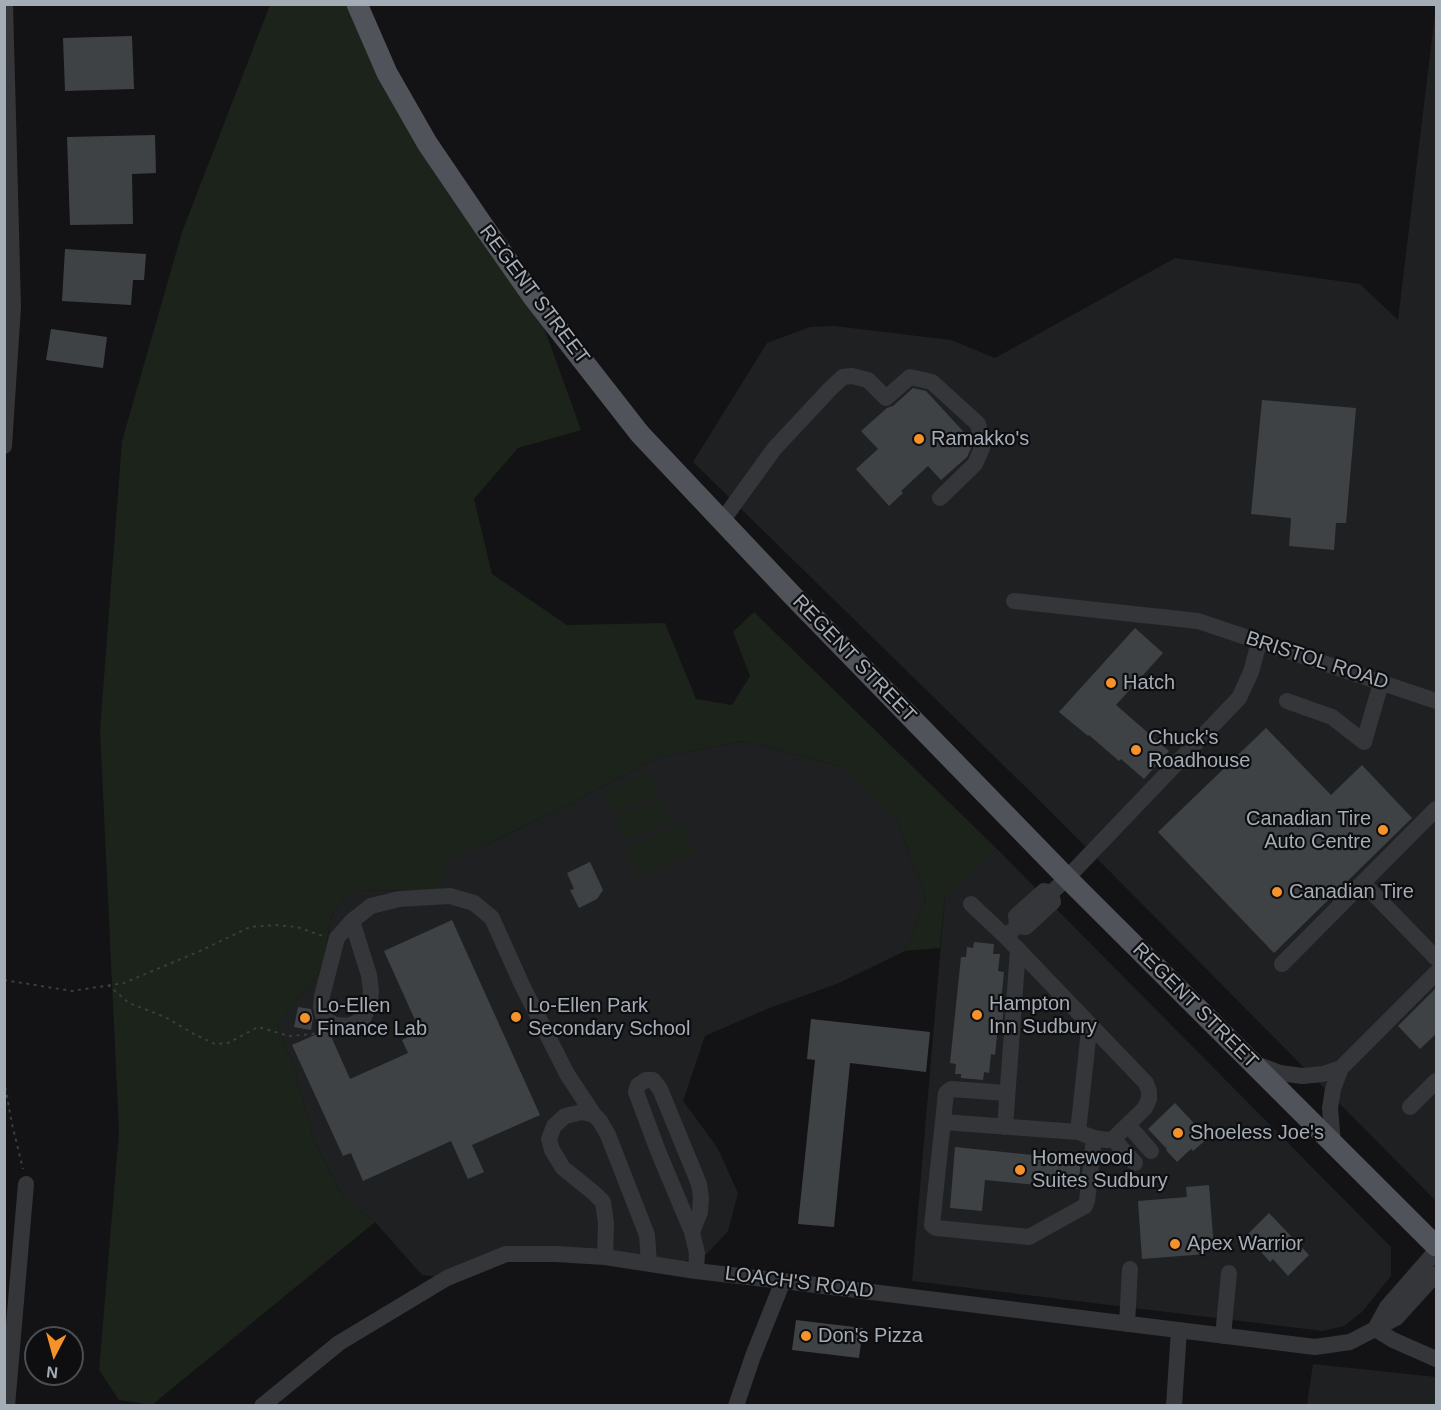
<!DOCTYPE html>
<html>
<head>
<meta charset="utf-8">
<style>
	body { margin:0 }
	#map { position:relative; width:1441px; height:1410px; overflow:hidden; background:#131315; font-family:Helvetica,sans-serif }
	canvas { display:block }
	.frame { position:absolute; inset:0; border:6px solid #a4acb6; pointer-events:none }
	.north { position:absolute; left:24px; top:1326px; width:60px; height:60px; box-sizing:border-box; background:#0e0e10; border:2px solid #4a4d52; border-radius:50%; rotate:186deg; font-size:16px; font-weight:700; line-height:24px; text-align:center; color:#a4acb6 }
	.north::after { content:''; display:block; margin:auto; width:21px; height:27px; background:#f6922a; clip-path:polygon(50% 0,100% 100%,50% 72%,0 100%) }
</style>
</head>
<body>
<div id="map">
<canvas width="1441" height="1410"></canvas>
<div class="frame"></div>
<div class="north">N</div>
</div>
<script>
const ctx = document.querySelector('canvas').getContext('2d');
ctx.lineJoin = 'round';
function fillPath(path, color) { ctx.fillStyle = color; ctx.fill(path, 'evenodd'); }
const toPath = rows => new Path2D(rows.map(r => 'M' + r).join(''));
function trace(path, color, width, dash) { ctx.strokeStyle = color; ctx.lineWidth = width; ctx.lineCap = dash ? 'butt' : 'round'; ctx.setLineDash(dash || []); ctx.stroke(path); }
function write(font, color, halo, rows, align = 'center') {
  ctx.font = font + ' Helvetica,sans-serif'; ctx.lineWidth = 4.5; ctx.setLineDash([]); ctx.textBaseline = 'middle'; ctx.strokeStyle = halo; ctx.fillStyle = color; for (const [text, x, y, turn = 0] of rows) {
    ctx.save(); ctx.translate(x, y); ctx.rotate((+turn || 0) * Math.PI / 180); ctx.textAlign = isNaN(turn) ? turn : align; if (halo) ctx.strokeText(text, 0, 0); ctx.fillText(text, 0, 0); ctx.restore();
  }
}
const built = toPath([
	[1436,5,1436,1201,1045,806,693,462,767,343,810,327,834,326,951,340,995,358,1175,258,1360,284,1398,320],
	[745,741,843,767,897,821,926,898,905,951,839,983,767,1009,705,1036,683,1101,717,1147,738,1193,728,1231,706,1255,665,1267,506,1254,447,1278,422,1275,375,1222,344,1198,314,1141,294,1067,277,1025,323,968,331,916,350,890,435,891,449,857,487,844,577,801,593,791,659,757],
	[997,849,1391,1247,1391,1276,1362,1312,1344,1326,1323,1331,912,1281,945,897],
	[1313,1364,1436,1377,1436,1405,1307,1405]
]);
const green = toPath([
	[270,5,357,5,387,73,533,297,581,430,518,448,474,499,492,574,567,625,665,623,696,699,732,705,750,676,733,632,754,612,997,849,945,897,940,948,905,951,926,898,897,821,843,767,745,741,659,757,593,791,577,801,487,844,450,857,436,891,350,890,331,916,323,968,277,1025,294,1067,314,1141,344,1198,375,1222,152,1405,119,1400,99,1370,119,1132,100,730,122,441,182,232],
	[649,771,659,794,614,814,604,792],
	[661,798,671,821,626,841,616,818],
	[681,823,695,852,639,877,626,849]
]);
const building = toPath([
	[132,36,134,89,65,91,63,38],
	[155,135,156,173,132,174,133,224,70,225,67,137],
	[65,249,146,254,144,280,133,280,131,305,62,301],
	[51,329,107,337,103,368,46,360],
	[913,388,926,391,972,441,972,446,967,457,941,480,928,466,901,491,903,493,889,506,856,469,878,449,861,431,887,408,893,406],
	[1262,400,1356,408,1346,523,1336,523,1334,550,1289,546,1291,518,1251,514],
	[1135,628,1163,653,1116,705,1169,751,1144,779,1121,759,1119,761,1089,735,1088,736,1059,712],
	[1266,728,1331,795,1362,765,1412,818,1274,953,1158,832],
	[590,862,603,890,597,899,579,908,570,890,574,889,567,873],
	[452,920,540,1115,472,1145,484,1172,468,1179,451,1141,363,1181,351,1153,343,1156,292,1045,324,1031,330,1034,350,1079,408,1053,402,1040,420,1031,384,951],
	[974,942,994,944,993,954,1000,954,998,971,1004,972,1001,1003,1004,1003,1002,1026,998,1026,995,1055,991,1054,989,1073,984,1072,983,1080,961,1078,961,1074,955,1074,956,1064,950,1063,961,957,966,957,967,947,973,948],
	[1437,987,1437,1033,1420,1049,1398,1026],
	[298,1007,311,1009,313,1018,311,1030,294,1027],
	[811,1019,930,1032,926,1072,850,1063,834,1227,798,1224,815,1060,807,1059],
	[1175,1103,1208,1138,1193,1151,1191,1149,1177,1162,1166,1150,1167,1149,1148,1129],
	[955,1147,1081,1160,1078,1189,985,1180,982,1211,950,1208],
	[1209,1185,1214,1249,1205,1250,1206,1254,1142,1259,1138,1201,1187,1197,1186,1187],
	[1269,1213,1309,1255,1288,1276,1273,1259,1270,1262,1261,1252,1264,1250,1248,1234],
	[796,1320,863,1328,859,1358,792,1350]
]);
const path = toPath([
	[4,980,72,991,124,983,200,951,250,927,276,925,297,927,323,936],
	[108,985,129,1003,165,1017,194,1034,215,1044,228,1043,258,1027,289,1036,313,1034,316,1031],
	[4,1080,12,1124,23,1169]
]);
const minor = toPath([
	[4,446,13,307,5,4],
	[722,521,774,449,831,388,843,377,852,376,868,380,886,398,910,377,932,382,978,424,982,439,982,448,975,464,940,498],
	[1014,601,1198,621,1436,701],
	[1287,701,1332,717,1364,742,1381,683],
	[1363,883,1436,958],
	[971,904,1006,937,1012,931],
	[352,921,369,975,371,991,370,1002,364,1017,356,1023,348,1026,335,1025,328,1021,323,1015,321,1007,322,996,337,938,352,921,371,906,399,899,450,896,474,903,492,918,522,985,567,1074,594,1115],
	[1017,926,1016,916,1044,891,1051,893,1067,878,1239,698,1251,672,1259,642],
	[1017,926,1026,927,1053,902,1051,893],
	[1282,964,1436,809],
	[1256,1064,1280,1073,1302,1076,1323,1074,1341,1068,1436,973],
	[1007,1093,951,1089,946,1093,932,1225,936,1228,1029,1237,1085,1206,1087,1201,1094,1138],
	[1410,1107,1436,1081],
	[943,1122,1078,1132,1094,1138,1107,1140,1113,1139,1145,1108,1149,1099,1149,1091,1146,1083,1006,937],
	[1128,1125,1151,1151],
	[1005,1127,1018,949],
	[1078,1132,1089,1030,1092,1027],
	[1113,1139,1135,1163],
	[1333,1143,1330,1108,1333,1089,1341,1068],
	[692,1232,700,1212,701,1197,699,1184,660,1089,653,1080,646,1080,638,1085,636,1092,658,1151,692,1232,697,1253,696,1271],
	[605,1257,606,1223,603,1202,594,1193,563,1168,552,1150,549,1139,554,1126,565,1116,582,1112,594,1115,600,1121,608,1135,647,1235,649,1264],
	[1127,1324,1130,1269],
	[1375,1329,1387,1307,1436,1251],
	[1375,1329,1393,1340,1436,1359],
	[1223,1336,1229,1273],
	[7,1406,26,1184],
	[262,1406,339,1343,447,1278,506,1254,556,1254,605,1257,696,1271,783,1281,1315,1347,1350,1342,1396,1318,1436,1274],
	[736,1406,753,1356,783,1281],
	[1174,1406,1179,1330]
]);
const major = toPath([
	[357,4,387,73,427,143,482,224,533,297,640,434,792,595,1067,878,1436,1246]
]);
const markers = [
	[919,439,6,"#f6922a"],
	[1111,683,6,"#f6922a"],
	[1136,750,6,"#f6922a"],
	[1383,830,6,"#f6922a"],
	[1277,892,6,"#f6922a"],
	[977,1015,6,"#f6922a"],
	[516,1017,6,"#f6922a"],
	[305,1018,6,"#f6922a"],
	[1178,1133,6,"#f6922a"],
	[1020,1170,6,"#f6922a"],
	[1175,1244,6,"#f6922a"],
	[806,1336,6,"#f6922a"]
];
const streetNames = [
	["REGENT STREET",534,295,53],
	["REGENT STREET",854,659,46],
	["BRISTOL ROAD",1317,661,18],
	["REGENT STREET",1195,1006,45],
	["LOACH'S ROAD",799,1283,7]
];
const poiNames = [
	["Ramakko's",931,439],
	["Hatch",1123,683],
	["Chuck's",1148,738],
	["Roadhouse",1148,761],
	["Canadian Tire",1371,819,"right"],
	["Auto Centre",1371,842,"right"],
	["Canadian Tire",1289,892],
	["Hampton",989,1004],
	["Inn Sudbury",989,1027],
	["Lo-Ellen",317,1006],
	["Finance Lab",317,1029],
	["Lo-Ellen Park",528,1006],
	["Secondary School",528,1029],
	["Shoeless Joe's",1190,1133],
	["Homewood",1032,1158],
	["Suites Sudbury",1032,1181],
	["Apex Warrior",1187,1244],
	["Don's Pizza",818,1336]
];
fillPath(built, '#1f2022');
fillPath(green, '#1b231b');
fillPath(building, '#3f4245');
trace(path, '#3a3d41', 2, [3, 4.5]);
trace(minor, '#34363a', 16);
trace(major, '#505359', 21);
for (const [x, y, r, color] of markers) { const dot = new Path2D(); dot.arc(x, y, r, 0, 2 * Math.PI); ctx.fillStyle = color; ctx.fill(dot); trace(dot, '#0e0e10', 2); }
write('20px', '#a4acb6', '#0e0e10', streetNames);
write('20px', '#a4acb6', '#0e0e10', poiNames, 'left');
</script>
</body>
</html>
